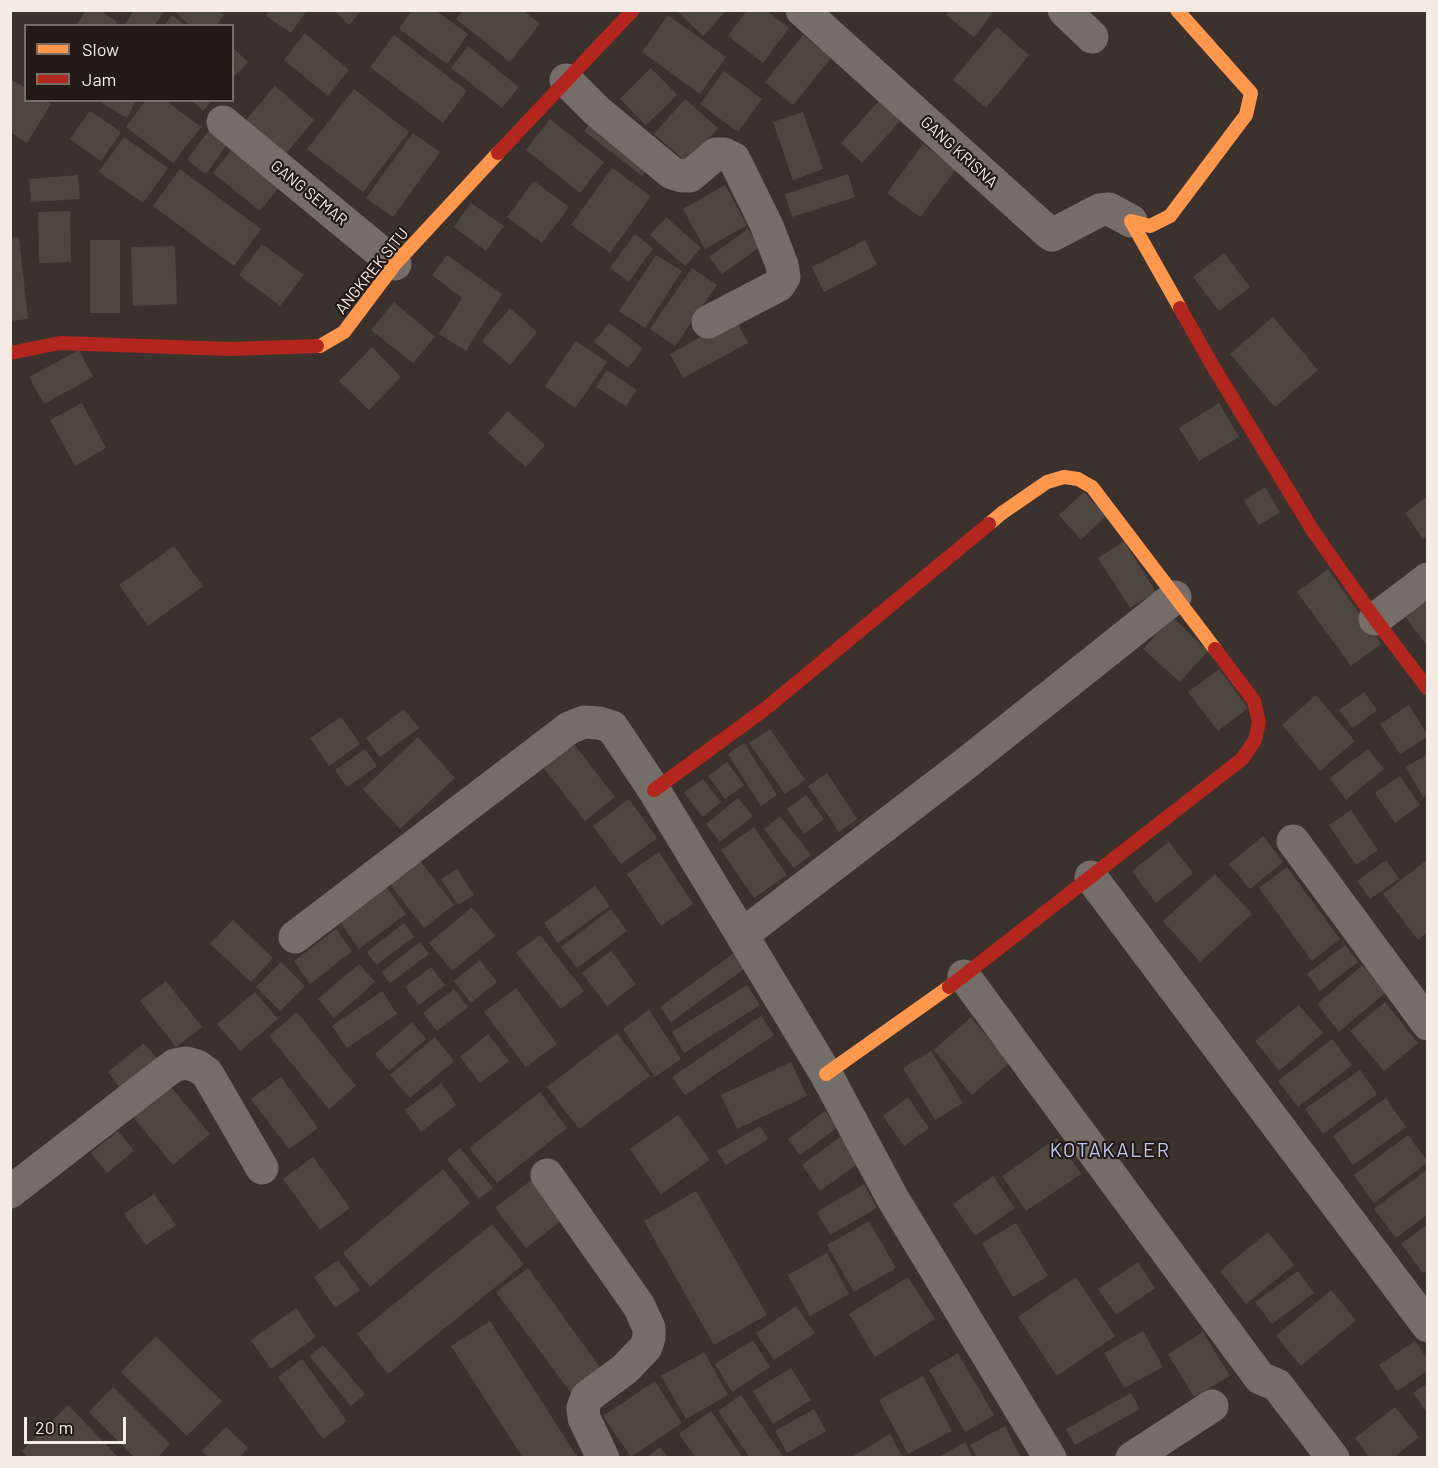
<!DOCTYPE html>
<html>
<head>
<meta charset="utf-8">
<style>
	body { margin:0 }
	#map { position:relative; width:1438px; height:1468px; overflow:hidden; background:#3c322d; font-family:Barlow,sans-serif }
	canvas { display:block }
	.frame { position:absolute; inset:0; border:12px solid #f6eae4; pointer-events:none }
	.legend { position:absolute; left:24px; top:24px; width:210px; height:78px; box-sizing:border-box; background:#231a16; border:2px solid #776d68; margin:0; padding:8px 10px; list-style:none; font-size:18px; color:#f6eae4 }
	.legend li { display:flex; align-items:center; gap:12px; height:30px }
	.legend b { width:30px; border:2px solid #776d68 }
	.scale { position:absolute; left:24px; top:1417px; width:102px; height:27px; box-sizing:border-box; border:3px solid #f6eae4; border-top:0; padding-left:8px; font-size:18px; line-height:21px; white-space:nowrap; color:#f6eae4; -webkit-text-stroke:4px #231a16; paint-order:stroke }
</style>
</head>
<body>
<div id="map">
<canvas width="1438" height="1468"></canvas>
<div class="frame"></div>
<ul class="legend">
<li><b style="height:8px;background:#ff974d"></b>Slow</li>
<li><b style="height:8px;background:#b3261e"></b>Jam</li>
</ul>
<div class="scale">20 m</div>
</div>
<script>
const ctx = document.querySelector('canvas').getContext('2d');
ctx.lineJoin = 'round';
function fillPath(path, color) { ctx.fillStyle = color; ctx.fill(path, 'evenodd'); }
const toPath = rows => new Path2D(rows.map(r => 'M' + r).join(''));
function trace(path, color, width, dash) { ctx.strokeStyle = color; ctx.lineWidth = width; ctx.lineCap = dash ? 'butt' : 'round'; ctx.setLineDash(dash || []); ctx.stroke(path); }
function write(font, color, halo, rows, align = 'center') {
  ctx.font = font + ' Barlow,sans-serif'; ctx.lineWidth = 4.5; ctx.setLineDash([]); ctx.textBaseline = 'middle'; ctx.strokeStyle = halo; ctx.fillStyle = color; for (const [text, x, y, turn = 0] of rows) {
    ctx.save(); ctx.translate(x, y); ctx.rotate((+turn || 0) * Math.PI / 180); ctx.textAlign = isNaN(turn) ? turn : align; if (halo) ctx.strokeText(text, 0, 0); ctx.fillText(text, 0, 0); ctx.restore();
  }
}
const building = toPath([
	[86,10,100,10,117,22,115,26,76,26],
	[134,10,162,10,164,12,154,26,124,26],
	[173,10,218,10,224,15,216,26,191,26],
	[269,10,307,10,291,33,266,16],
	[334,10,362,10,349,25],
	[412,10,435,10,468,34,447,64,399,29],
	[463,10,523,10,540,24,510,62,456,19],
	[676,10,727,10,703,36],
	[747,10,766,10,789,28,763,63,728,36],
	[950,10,995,10,974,37,946,15],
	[172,15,186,26,164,26],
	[668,15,726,57,700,94,642,52],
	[997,27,1029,55,986,108,953,80],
	[305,33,349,70,328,96,284,60],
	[394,35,467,91,443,123,370,67],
	[803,35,831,58,793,105,765,82],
	[468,46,519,87,502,108,451,68],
	[232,47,248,62,232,79],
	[651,68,677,95,646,125,620,99],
	[724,71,762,99,738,132,700,104],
	[10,79,26,88,26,100,46,100,51,104,27,143,10,132],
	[275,86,314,120,284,156,244,122],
	[354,89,409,132,363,192,307,149],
	[685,99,718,128,687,163,654,134],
	[97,100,136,100,127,118],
	[146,100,165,100,201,127,173,163,126,127],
	[192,100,212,100,203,111],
	[879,101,900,121,862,163,841,143],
	[90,111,121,132,101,161,70,139],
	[803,112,823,169,793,180,773,122],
	[595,117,653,162,642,176,584,131],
	[550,119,604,162,580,193,526,150],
	[212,126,231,139,206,174,187,160],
	[413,133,440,152,393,217,366,198],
	[124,137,168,168,143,203,99,172],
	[238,142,285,180,260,211,213,173],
	[923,144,956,169,920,217,887,193],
	[612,168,651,196,610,253,571,225],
	[180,169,261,229,234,266,153,206],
	[848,174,855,197,792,217,785,194],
	[78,175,80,199,31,202,29,179],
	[534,181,569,207,542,243,507,217],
	[725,185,747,225,705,249,683,209],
	[471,203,504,226,486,251,454,227],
	[70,211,71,262,39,263,38,212],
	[666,217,701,248,685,266,650,235],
	[748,229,761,246,722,274,709,257],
	[635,234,653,248,629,282,610,268],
	[19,237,28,319,10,321,10,238],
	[90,240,120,240,120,313,90,313],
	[865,240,877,265,824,292,812,267],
	[262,244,304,275,280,306,239,275],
	[175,246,177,304,133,306,131,247],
	[1224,253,1250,287,1219,311,1193,277],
	[447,255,502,294,466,351,439,334,462,298,432,275],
	[656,255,682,271,645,328,619,311],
	[692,268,717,285,675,346,650,329],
	[394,302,435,337,413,363,371,330],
	[510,308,537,332,510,365,482,341],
	[1273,317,1318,370,1275,407,1230,354],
	[735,318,748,343,683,378,670,354],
	[609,323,643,348,628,368,594,342],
	[576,341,607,362,575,408,545,386],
	[372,347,401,377,369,410,339,381],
	[79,350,93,377,44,404,29,377],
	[607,370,637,390,626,406,596,387],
	[82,403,106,448,75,466,50,420],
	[1219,403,1239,437,1199,461,1179,428],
	[508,411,545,445,526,467,488,433],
	[1265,487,1280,512,1259,525,1244,500],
	[1084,492,1106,516,1081,540,1059,515],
	[1428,496,1428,535,1423,539,1405,513],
	[1124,541,1156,592,1130,608,1098,558],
	[174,546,203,586,148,626,119,585],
	[1328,569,1381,644,1351,666,1297,592],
	[1428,595,1428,647,1403,614],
	[1172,617,1208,651,1180,682,1143,649],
	[1219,669,1248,708,1218,731,1188,692],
	[1364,692,1377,710,1353,728,1339,710],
	[1316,695,1355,741,1320,771,1282,725],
	[1409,705,1428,736,1400,754,1380,724],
	[404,709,419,728,380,757,366,738],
	[341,717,360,744,329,766,310,738],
	[770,729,805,780,785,794,749,743],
	[418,737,455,778,400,829,363,789],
	[570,739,615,797,585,821,540,763],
	[744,743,777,795,761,806,728,754],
	[365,749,377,766,347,787,335,770],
	[1368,749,1384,769,1346,800,1330,778],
	[1428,754,1428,794,1423,797,1406,767],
	[727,762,744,785,725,799,708,776],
	[827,773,857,819,839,832,808,786],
	[1400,776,1420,805,1395,823,1375,793],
	[703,779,721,802,703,817,684,793],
	[806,795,824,819,804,834,787,809],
	[738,798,753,816,720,842,706,824],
	[629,799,657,838,621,864,593,826],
	[1351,810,1378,850,1356,865,1329,825],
	[780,816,811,855,794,868,764,829],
	[754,827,787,875,754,898,721,850],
	[1263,836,1283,862,1250,889,1229,864],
	[1169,842,1193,873,1156,903,1132,871],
	[659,852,693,904,661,926,627,874],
	[418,858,454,905,424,928,388,882],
	[1428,859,1428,932,1418,940,1383,894],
	[1386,860,1399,879,1370,899,1357,881],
	[1287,867,1340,939,1312,961,1259,888],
	[457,869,474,895,458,905,441,879],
	[1215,874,1252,914,1200,962,1163,921],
	[381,880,406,914,359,949,335,915],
	[595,886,610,906,558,943,544,923],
	[472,907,495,936,452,971,429,943],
	[611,909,627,931,577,968,561,947],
	[233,920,273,958,251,982,210,944],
	[404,923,414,937,376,965,367,952],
	[336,929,352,951,310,984,294,961],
	[540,935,584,991,561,1009,516,953],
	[420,942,429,954,390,983,381,972],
	[1345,945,1358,962,1320,991,1307,974],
	[611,951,636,984,607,1006,582,973],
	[734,953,744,969,671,1022,660,1007],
	[480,960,497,982,471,1003,454,981],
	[281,962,305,986,280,1011,256,987],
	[359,964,375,982,334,1018,318,999],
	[1363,965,1385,993,1339,1032,1317,1004],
	[431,967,445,985,419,1005,405,987],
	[166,981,202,1027,176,1047,140,1001],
	[747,985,760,1005,684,1053,672,1032],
	[516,988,557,1044,526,1067,484,1012],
	[454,989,468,1007,437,1031,423,1013],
	[382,991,397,1014,347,1048,332,1026],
	[255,992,278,1019,240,1051,217,1024],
	[1385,1002,1418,1043,1384,1071,1350,1031],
	[1299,1005,1323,1033,1279,1071,1255,1041],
	[649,1010,681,1059,655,1077,623,1029],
	[297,1012,356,1086,329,1109,269,1036],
	[761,1016,774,1035,685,1095,672,1077],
	[971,1017,1009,1063,972,1095,934,1050],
	[412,1022,426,1039,389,1071,375,1054],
	[617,1033,650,1076,579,1129,547,1087],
	[488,1034,509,1061,480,1083,460,1057],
	[435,1037,454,1061,410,1098,390,1075],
	[1332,1039,1352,1065,1298,1107,1278,1081],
	[144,1043,162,1065,125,1095,108,1072],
	[931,1051,963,1103,935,1120,903,1068],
	[791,1062,807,1096,737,1129,721,1095],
	[1360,1070,1377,1094,1323,1134,1305,1109],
	[281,1077,318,1128,289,1149,251,1099],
	[167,1082,210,1134,173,1165,130,1113],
	[441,1083,456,1105,421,1132,405,1110],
	[540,1092,567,1128,497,1183,469,1148],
	[908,1097,929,1128,904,1146,883,1116],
	[1386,1098,1406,1127,1353,1165,1333,1136],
	[825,1111,837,1128,800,1155,788,1139],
	[678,1115,710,1160,661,1194,630,1149],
	[760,1126,768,1139,726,1165,717,1151],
	[118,1131,134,1151,107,1173,91,1153],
	[843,1135,862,1161,820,1191,802,1165],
	[1408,1135,1428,1162,1374,1203,1354,1175],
	[1057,1138,1081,1174,1026,1211,1002,1176],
	[460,1148,493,1188,479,1199,447,1159],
	[313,1157,350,1208,320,1230,283,1179],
	[443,1169,470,1203,370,1287,343,1253],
	[1428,1169,1428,1214,1396,1238,1374,1209],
	[539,1174,570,1214,526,1248,495,1208],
	[993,1176,1015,1208,975,1236,953,1204],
	[864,1184,877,1208,830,1235,817,1212],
	[696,1191,767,1315,714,1345,644,1221],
	[154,1194,176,1225,146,1245,124,1214],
	[869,1221,896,1268,854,1292,827,1245],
	[1016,1223,1048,1276,1013,1297,982,1243],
	[492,1224,524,1264,388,1374,357,1334],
	[1428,1224,1428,1270,1423,1273,1401,1244],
	[1268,1232,1294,1265,1246,1304,1220,1271],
	[827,1253,849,1294,810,1316,788,1275],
	[338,1260,360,1290,335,1308,314,1277],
	[1138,1262,1155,1288,1116,1315,1098,1289],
	[528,1268,602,1370,571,1393,496,1292],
	[1298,1271,1314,1293,1272,1324,1255,1302],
	[908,1277,935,1319,875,1357,849,1314],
	[1076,1277,1115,1336,1057,1376,1018,1317],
	[1331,1290,1356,1320,1301,1366,1276,1336],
	[796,1306,815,1333,774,1360,756,1333],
	[296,1308,316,1337,271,1369,251,1340],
	[490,1321,578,1458,523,1458,451,1346],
	[1143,1331,1163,1367,1124,1388,1104,1353],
	[1203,1332,1230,1376,1194,1397,1168,1354],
	[156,1336,222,1401,187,1436,121,1372],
	[753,1340,770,1367,732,1392,715,1364],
	[1415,1341,1428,1360,1428,1370,1397,1391,1379,1365],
	[323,1345,365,1394,351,1406,309,1356],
	[704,1352,728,1395,686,1419,661,1376],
	[958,1353,994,1415,965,1432,929,1370],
	[302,1359,347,1421,323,1439,278,1377],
	[791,1368,811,1400,773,1424,753,1391],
	[923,1376,952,1431,908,1454,879,1400],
	[655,1381,682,1423,631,1457,603,1416],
	[1428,1383,1428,1414,1413,1393],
	[113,1387,170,1444,157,1458,135,1458,89,1412],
	[1131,1393,1140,1409,1075,1445,1066,1429],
	[741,1395,782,1455,779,1458,750,1458,718,1411],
	[68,1405,119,1458,28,1458,22,1451],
	[1395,1407,1419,1437,1393,1458,1370,1458,1355,1438],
	[814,1409,826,1431,787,1453,775,1431],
	[711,1411,743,1458,696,1458,679,1434],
	[1005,1426,1021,1458,977,1458,970,1445],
	[226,1427,248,1448,239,1458,209,1458,202,1451],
	[890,1434,903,1458,850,1458],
	[965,1442,973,1458,937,1458],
	[660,1447,668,1458,646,1458]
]);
const street = toPath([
	[802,10,1049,233,1052,235,1100,210,1109,209,1131,221],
	[1064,10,1092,37],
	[566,80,597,111,672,173,682,176,690,176,716,154,724,154,734,159,767,226,782,265,784,277,779,285,708,322],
	[223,122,395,264],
	[1375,619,1428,579],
	[1293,841,1428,1024],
	[1091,877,1428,1326],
	[742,935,964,765,1175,597],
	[295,937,569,728,584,722,599,723,612,727,654,790,826,1074,893,1199,1050,1458],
	[964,976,1260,1378,1277,1385,1333,1458],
	[547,1175,639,1306,649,1328,649,1337,646,1347,625,1369,587,1397,583,1408,584,1418,603,1458],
	[10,1192,164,1073,175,1065,186,1063,197,1066,207,1073,262,1168],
	[1132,1458,1212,1406]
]);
const slow = toPath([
	[1177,10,1251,93,1246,115,1170,216,1150,226,1131,221,1180,308],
	[317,346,320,346,344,332,395,264,498,153],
	[989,524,1002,513,1047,482,1064,477,1078,479,1092,487,1215,649],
	[826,1074,949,987]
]);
const jam = toPath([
	[498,153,633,10],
	[1180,308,1211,363,1313,531,1375,619,1428,689],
	[10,353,60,343,230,349,317,346],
	[654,790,765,709,989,524],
	[949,987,1242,759,1255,740,1259,722,1254,701,1215,649]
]);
const streetNames = [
	["GANG KRISNA",959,152,42],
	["GANG SEMAR",309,193,39],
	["ANGKREK SITU",372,271,-51]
];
const quarterNames = [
	["KOTAKALER",1110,1150]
];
fillPath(building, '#4e473f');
trace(street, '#746d68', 33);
trace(slow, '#ff974d', 14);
trace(jam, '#b3261e', 14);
write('16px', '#f6eae4', '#231a16', streetNames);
ctx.letterSpacing = '1.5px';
write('20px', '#bfcaf4', '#231a16', quarterNames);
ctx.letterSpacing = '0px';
</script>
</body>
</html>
